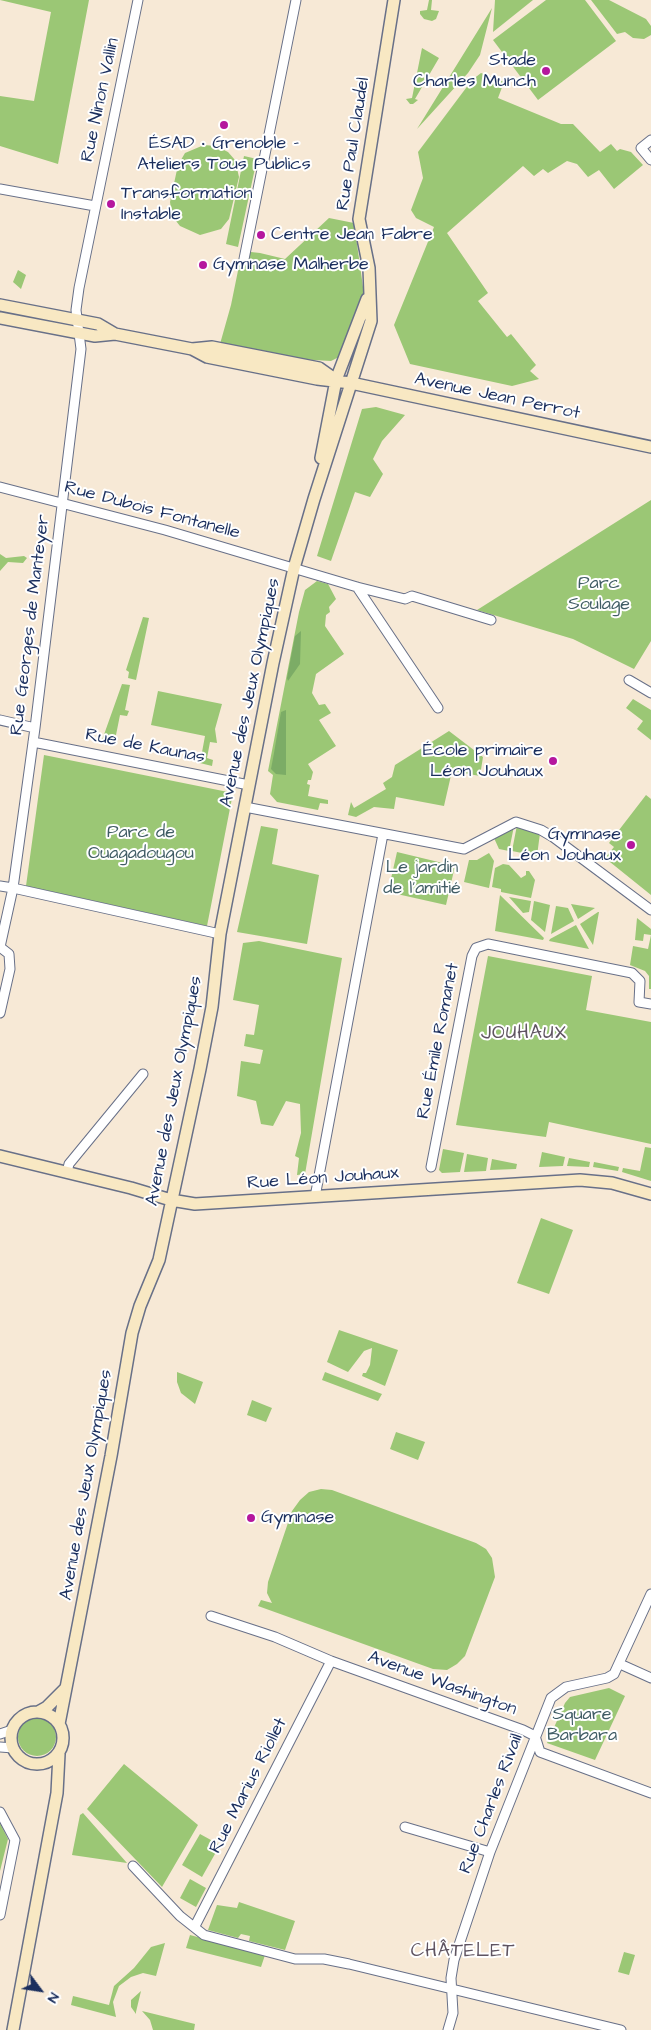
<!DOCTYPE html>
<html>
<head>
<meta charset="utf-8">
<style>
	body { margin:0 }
	#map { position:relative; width:651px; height:2030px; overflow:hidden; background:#f7e9d6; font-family:"Architects Daughter",sans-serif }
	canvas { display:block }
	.north { position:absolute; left:15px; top:1965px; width:50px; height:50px; -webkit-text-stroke:4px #fff; paint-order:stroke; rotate:121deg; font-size:14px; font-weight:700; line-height:20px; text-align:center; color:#1b2f5e }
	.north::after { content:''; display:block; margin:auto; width:18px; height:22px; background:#1b2f5e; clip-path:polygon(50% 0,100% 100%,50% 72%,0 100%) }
</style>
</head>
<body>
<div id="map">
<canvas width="651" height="2030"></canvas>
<div class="north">N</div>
</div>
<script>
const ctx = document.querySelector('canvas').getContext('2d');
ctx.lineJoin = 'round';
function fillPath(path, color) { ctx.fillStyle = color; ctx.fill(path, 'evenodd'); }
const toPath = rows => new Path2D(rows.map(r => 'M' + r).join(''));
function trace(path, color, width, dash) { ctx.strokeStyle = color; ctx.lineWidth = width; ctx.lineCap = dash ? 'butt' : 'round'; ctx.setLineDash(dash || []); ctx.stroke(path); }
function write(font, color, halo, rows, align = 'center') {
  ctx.font = font + ' "Architects Daughter",sans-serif'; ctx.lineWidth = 4; ctx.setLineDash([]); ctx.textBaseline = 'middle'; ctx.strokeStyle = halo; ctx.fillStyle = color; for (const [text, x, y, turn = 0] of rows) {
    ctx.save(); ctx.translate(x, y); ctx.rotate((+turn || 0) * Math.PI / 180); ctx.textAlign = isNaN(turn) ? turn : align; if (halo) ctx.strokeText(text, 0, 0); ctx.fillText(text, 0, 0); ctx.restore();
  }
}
const green = toPath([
	[0,0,89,0,58,164,0,146,0,96,34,101,51,12],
	[429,0,432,0,431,10,439,11,436,19,432,21,424,19,420,14,420,11,427,10],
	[495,0,533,0,493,32],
	[546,0,585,0,616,41,538,100,493,40],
	[591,0,609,0,646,19,651,26,651,35,644,39,633,38,625,32,617,34],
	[492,8,480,55,468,73,417,129],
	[422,48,439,58,415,99,418,100,413,104,410,104,406,99,412,98],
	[481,73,504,82,498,98,561,124,573,124,600,152,611,144,617,151,620,149,631,152,643,165,614,189,599,170,588,177,577,164,567,161,548,173,543,169,534,176,523,166,447,233,488,293,478,301,507,337,511,334,536,365,530,371,539,379,512,386,410,364,394,325,434,227,416,218,411,210,423,178,418,152,472,80],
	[204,145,216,146,228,152,235,160,239,177,229,219,221,229,200,235,180,226,172,216,170,202,178,165,185,153],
	[244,156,257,159,238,247,226,244],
	[329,218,354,223,363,287,363,296,346,347,339,357,331,361,297,359,220,344,231,305,242,251,260,253,285,259],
	[18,270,26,275,21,289,13,282],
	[376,407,405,415,382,441,373,459,383,474,370,497,355,492,331,561,317,556,362,409],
	[651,500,651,641,634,669,573,639,477,610],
	[0,554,6,558,24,556,27,558,23,563,8,562,0,571],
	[317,581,328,584,336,599,329,607,330,612,326,615,325,626,344,654,316,674,312,693,319,705,325,704,331,713,319,720,336,746,308,764,313,772,311,780,308,780,307,784,310,785,308,796,328,800,328,804,320,803,318,810,277,802,270,794,273,775,268,771,299,612,305,590],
	[143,617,149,618,136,680,128,678,129,672,126,670],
	[122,684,130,685,125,710,129,711,127,716,120,715,114,745,101,743],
	[158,691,222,704,215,729,217,743,210,742,207,758,213,760,212,766,200,763,205,736,151,725],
	[633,699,651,710,651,740,637,729,643,721,626,708],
	[449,731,483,757,480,776,452,771,444,806,396,797,394,809,374,807,356,817,348,815,351,802,354,808,386,789,383,783,392,777,395,765],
	[44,755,233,793,207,926,26,886],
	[646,795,651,799,651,895,605,858,614,847,609,843],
	[517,825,540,833,537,856,512,851],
	[261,826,278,829,272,864,319,875,307,944,237,932],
	[514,826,509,851,499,849,494,838],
	[397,852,455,866,446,905,388,892],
	[489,853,494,861,489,888,464,882,469,860,477,860],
	[503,864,509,865,521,878,526,875,526,871,529,871,535,880,531,898,501,892,501,889,492,887,495,868],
	[500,895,544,938,543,940,495,931],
	[509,897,531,901,529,912,523,913],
	[534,901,550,905,545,932,531,920],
	[571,904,595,908,578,919],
	[556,906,568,908,574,921,551,934],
	[598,912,599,912,593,945,580,924],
	[637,918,651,929,651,989,649,989,649,976,645,971,630,965,633,946,648,949,651,935,644,934,643,941,635,940],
	[576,925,589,949,549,941,550,939],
	[259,941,342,958,305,1174,297,1175,299,1158,295,1156,301,1133,300,1104,286,1101,273,1126,261,1124,256,1101,237,1096,241,1061,260,1064,263,1050,244,1046,246,1034,254,1035,259,1005,233,1000,243,943],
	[488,956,592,976,586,1010,651,1022,651,1144,549,1122,546,1137,456,1125],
	[645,1147,651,1148,651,1181,622,1172,623,1168,640,1171],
	[443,1149,464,1153,460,1172,442,1173,439,1170],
	[542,1152,565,1157,563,1166,539,1167],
	[467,1154,488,1158,486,1171,464,1172],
	[569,1158,590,1162,589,1167,567,1166],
	[492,1159,517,1164,516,1169,490,1170],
	[594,1162,619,1167,618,1171,593,1167],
	[541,1218,573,1230,549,1294,517,1283],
	[339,1330,398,1350,385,1386,362,1376,363,1373,366,1373,370,1365,372,1348,364,1351,348,1372,327,1362],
	[177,1372,203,1382,195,1404,181,1393,177,1382],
	[325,1372,382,1394,378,1401,322,1380],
	[252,1400,272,1408,266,1422,247,1415],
	[396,1432,425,1442,418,1460,390,1449],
	[321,1489,332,1490,476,1543,486,1549,492,1558,495,1577,465,1656,457,1664,447,1670,433,1669,258,1606,261,1600,272,1603,267,1593,268,1582,292,1511,300,1500,309,1492],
	[609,1688,625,1696,595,1760,547,1743,565,1703,570,1697],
	'18 1737a19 19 0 1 1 38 0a19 19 0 1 1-38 0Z',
	[124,1764,198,1825,162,1887,87,1809],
	[83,1813,127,1863,72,1855,80,1815],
	[0,1823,8,1839,0,1871],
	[200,1834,220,1845,202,1877,182,1865],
	[190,1879,206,1888,196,1907,180,1898],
	[239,1902,295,1921,285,1950,249,1941,250,1936,241,1934,238,1938,208,1930,217,1905,237,1908],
	[190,1935,265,1955,261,1967,186,1948],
	[165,1943,156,1976,143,1973,131,1977,119,1986,113,2002,116,2017,71,2005,73,1996,109,2005,114,1986,134,1968,151,1947],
	[624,1952,635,1955,629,1975,618,1972],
	[141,1991,136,2012,136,2014,131,2007,131,2000],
	[142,2011,195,2024,194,2030,153,2030,150,2020]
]);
const forest = toPath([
	[301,631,300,664,288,681,287,678,295,636],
	[286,710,286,775,276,774,271,769,274,753,281,712]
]);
const street = toPath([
	[138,0,79,288,76,310,81,349,35,728,13,888,220,934],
	[651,140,641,148,651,160],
	[0,189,95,206],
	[244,259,296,0],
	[0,487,165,530,357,587,405,599,412,596,491,620],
	[357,587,438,708],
	[629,680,651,693],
	[0,720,35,728],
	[33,742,249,785],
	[245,807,464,849,516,822,541,830,553,837,651,910],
	[0,886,13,888,0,947],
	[0,947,9,954,10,969,0,1013],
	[431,1167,472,956,476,948,488,944,632,973,640,981,639,1002,651,1004],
	[67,1172,69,1164,143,1074],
	[315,1197,383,834],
	[211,1616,275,1637,331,1661,523,1730,535,1736,540,1752,651,1793],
	[620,1664,651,1678],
	[0,1734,12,1730],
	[0,1747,13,1748],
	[0,1812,15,1840,0,1915],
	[405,1827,490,1852],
	[133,1866,180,1916,204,1935,295,1959,324,1959,349,1964,621,2030],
	[195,1926,331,1661],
	[448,2030,453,2013,451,1978,454,1960,490,1852,551,1698,566,1687,607,1678,614,1674,651,1594]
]);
const secondary = toPath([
	[0,305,98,324,115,334],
	[0,318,95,336,115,334,192,349,212,347,319,368,336,380],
	[192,349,207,357,317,379,351,383,651,447],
	[321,458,336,380,367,299],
	[0,1156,131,1188,171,1200,195,1204,580,1180,612,1183,651,1194],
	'11 1738a26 26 0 1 1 52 0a26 26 0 1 1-52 0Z',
	[38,1712,47,1707,66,1688],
	[59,1724,111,1456,132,1333,140,1306,159,1260,200,1069,212,1007,220,934,273,663,294,568,314,499,371,321,369,268,359,219,394,0],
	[13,2030,57,1793,59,1754]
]);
const markers = [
	[546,71,5,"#b5179e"],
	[224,125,5,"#b5179e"],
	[111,204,5,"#b5179e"],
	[261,235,5,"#b5179e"],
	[203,265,5,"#b5179e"],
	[553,761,5,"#b5179e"],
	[631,845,5,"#b5179e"],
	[251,1518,5,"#b5179e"]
];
const poiNames = [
	["Stade",536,61,"right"],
	["Charles Munch",536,82,"right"],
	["ÉSAD • Grenoble -",224,144,"center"],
	["Ateliers Tous Publics",224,165,"center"],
	["Transformation",121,194],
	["Instable",121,215],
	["Centre Jean Fabre",271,235],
	["Gymnase Malherbe",213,265],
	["École primaire",543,751,"right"],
	["Léon Jouhaux",543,772,"right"],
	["Gymnase",621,835,"right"],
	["Léon Jouhaux",621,856,"right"],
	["Gymnase",261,1518]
];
const streetNames = [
	["Rue Ninon Vallin",101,100,-78],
	["Rue Paul Claudel",354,144,-81],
	["Avenue Jean Perrot",497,397,12],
	["Rue Dubois Fontanelle",152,511,15],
	["Rue Georges de Manteyer",31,625,-83],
	["Avenue des Jeux Olympiques",251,693,-78],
	["Rue de Kaunas",145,747,11],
	["Rue Émile Romanet",439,1041,-79],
	["Avenue des Jeux Olympiques",175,1091,-79],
	["Rue Léon Jouhaux",323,1179,-4],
	["Avenue des Jeux Olympiques",87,1485,-80],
	["Avenue Washington",442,1684,20],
	["Rue Marius Riollet",249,1786,-63],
	["Rue Charles Rivail",492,1804,-69]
];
const parkNames = [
	["Parc",599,584],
	["Soulage",599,605],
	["Parc de",141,833],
	["Ouagadougou",141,854],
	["Le jardin",422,868],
	["de l'amitié",422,889],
	["Square",582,1715],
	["Barbara",582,1736]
];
const neighbourhoodNames = [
	["JOUHAUX",524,1034],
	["CHÂTELET",463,1952]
];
fillPath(green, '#9bc775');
fillPath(forest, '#7cac66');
trace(street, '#687088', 11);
trace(secondary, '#687088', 14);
trace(street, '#fff', 9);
trace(secondary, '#f8e8c3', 11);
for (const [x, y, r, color] of markers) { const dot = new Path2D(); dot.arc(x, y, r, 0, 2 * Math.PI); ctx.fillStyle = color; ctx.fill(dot); trace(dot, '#fff', 2); }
write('18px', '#1b2f5e', '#fff', poiNames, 'left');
write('18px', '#1b2f5e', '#fff', streetNames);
write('18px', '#415d65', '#fff', parkNames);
ctx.letterSpacing = '1px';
write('19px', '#5f5461', '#fff', neighbourhoodNames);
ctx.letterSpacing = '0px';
</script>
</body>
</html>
